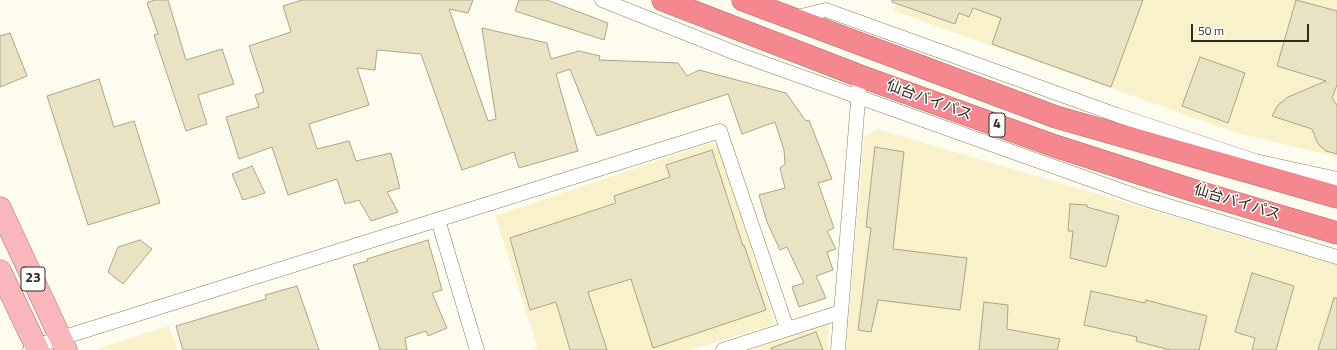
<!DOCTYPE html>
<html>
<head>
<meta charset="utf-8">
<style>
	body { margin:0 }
	#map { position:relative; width:1337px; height:350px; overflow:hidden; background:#fefcef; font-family:"Titillium Web",sans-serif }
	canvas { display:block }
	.scale { position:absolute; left:1191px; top:24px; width:118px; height:18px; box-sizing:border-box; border:2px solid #2e2b1f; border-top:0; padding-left:5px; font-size:12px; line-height:14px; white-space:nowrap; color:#2e2b1f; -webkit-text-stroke:3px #fff; paint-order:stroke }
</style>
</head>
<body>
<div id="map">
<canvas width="1337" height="350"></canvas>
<div class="scale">50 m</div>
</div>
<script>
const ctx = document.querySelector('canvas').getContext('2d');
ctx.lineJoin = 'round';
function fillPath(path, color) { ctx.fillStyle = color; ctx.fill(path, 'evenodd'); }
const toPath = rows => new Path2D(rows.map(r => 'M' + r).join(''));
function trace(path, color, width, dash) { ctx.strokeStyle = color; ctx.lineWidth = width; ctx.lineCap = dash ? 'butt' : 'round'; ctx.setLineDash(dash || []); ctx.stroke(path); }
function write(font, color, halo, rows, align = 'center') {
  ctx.font = font + ' "Titillium Web","Noto Sans JP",sans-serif'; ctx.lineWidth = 3; ctx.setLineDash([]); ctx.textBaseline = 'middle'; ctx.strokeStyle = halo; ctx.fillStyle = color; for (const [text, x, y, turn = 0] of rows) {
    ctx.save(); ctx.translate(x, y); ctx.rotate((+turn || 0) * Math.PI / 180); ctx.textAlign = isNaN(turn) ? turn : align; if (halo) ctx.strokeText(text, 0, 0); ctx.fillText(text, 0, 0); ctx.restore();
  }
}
const built = toPath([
	[898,0,1337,0,1337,157,1237,133,894,11],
	[877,129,1337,265,1337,350,846,350,864,137],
	[710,143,719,146,775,324,690,350,532,350,538,348,495,216],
	[829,322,828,350,751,350],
	[169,326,177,350,99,350,100,348]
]);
const building = toPath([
	[154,0,168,0,186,60,222,49,234,84,198,95,207,124,186,131,154,35,158,34,147,3,154,0],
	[302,0,473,0,468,13,449,9,488,121,496,119,482,28,547,43,551,59,579,51,600,56,599,60,678,63,687,76,699,70,786,93,806,121,809,120,832,179,818,183,834,228,827,231,836,249,827,252,833,270,816,276,826,298,799,307,792,287,804,283,787,247,780,250,767,222,759,195,785,188,780,168,785,164,784,150,775,122,742,134,728,94,597,136,570,69,556,74,578,151,519,168,514,152,462,170,421,54,377,50,375,70,357,68,369,105,309,124,317,149,349,141,356,161,391,153,400,188,387,192,398,212,371,221,359,200,345,204,337,179,288,195,272,147,239,159,226,117,259,107,255,95,264,92,249,46,291,32,283,6,302,0],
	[519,0,547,0,608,23,604,40,515,11,519,0],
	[892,0,1143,0,1111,87,992,44,1001,18,973,8,969,17,959,13,955,24,892,2,892,0],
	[1296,0,1337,11,1337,85,1332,98,1337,105,1337,154,1326,151,1321,147,1317,142,1312,129,1272,116,1278,105,1288,97,1326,81,1277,66,1296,0],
	[10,33,27,76,0,87,0,36,10,33],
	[1200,57,1245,73,1228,123,1182,106,1200,57],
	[99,79,114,127,134,121,160,203,88,225,47,96,99,79],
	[875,147,904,152,893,249,967,258,960,310,878,300,871,332,858,330,871,228,866,227,875,147],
	[712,150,743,246,744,245,766,310,653,348,631,279,588,292,607,350,570,350,556,302,530,310,510,238,616,203,614,196,670,177,666,165,712,150],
	[252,166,265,193,243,200,232,174,252,166],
	[1070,204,1087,205,1087,207,1119,216,1106,267,1070,258,1073,231,1068,231,1070,204],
	[140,240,152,249,123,284,108,272,118,247,140,240],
	[428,240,442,290,432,293,447,328,428,336,426,331,405,338,407,350,380,350,353,265,368,261,367,259,428,240],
	[1252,273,1294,286,1276,350,1252,350,1255,338,1235,332,1252,273],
	[297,286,319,350,183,350,176,326,266,299,265,295,297,286],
	[1091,291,1145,303,1146,300,1207,316,1199,350,1170,350,1136,341,1137,337,1084,325,1091,291],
	[1334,298,1337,298,1337,350,1318,350,1334,298],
	[984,302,1008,305,1007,329,1060,339,1057,350,979,350,984,302],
	[816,332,823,350,772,350,771,348,816,332]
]);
const street = toPath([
	[602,0,738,54,1142,198,1337,257],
	[793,18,826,10,1117,115,1255,161,1337,179],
	[438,220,477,350],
	[30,350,36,346,720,131,787,329],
	[723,350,841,312],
	[838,350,860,76]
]);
const primary = toPath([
	[0,208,66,350],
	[0,271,38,350]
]);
const highway = toPath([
	[663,0,860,76,1055,146,1198,192,1337,233],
	[743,0,1056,117,1337,197]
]);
const shields = [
	[997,125,16],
	[33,279,24]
];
const shieldNames = [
	["4",997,125],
	["23",33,279]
];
const streetNames = [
	["仙台バイパス",929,101,20],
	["仙台バイパス",1237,203,17]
];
fillPath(built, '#f8f1c9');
fillPath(building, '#e9e3c4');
trace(building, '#aaa587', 1);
trace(street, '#858063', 15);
trace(primary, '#af6768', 23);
trace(highway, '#af6768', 23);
trace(street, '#fff', 14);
trace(primary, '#f9b7bc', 22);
trace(highway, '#f5878f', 22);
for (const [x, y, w] of shields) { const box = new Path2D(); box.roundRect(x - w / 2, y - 12, w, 24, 3); ctx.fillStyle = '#fff'; ctx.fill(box); trace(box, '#2e2b1f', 1); }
write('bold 14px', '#2e2b1f', null, shieldNames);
write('15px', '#2e2b1f', '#fff', streetNames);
</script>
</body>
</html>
